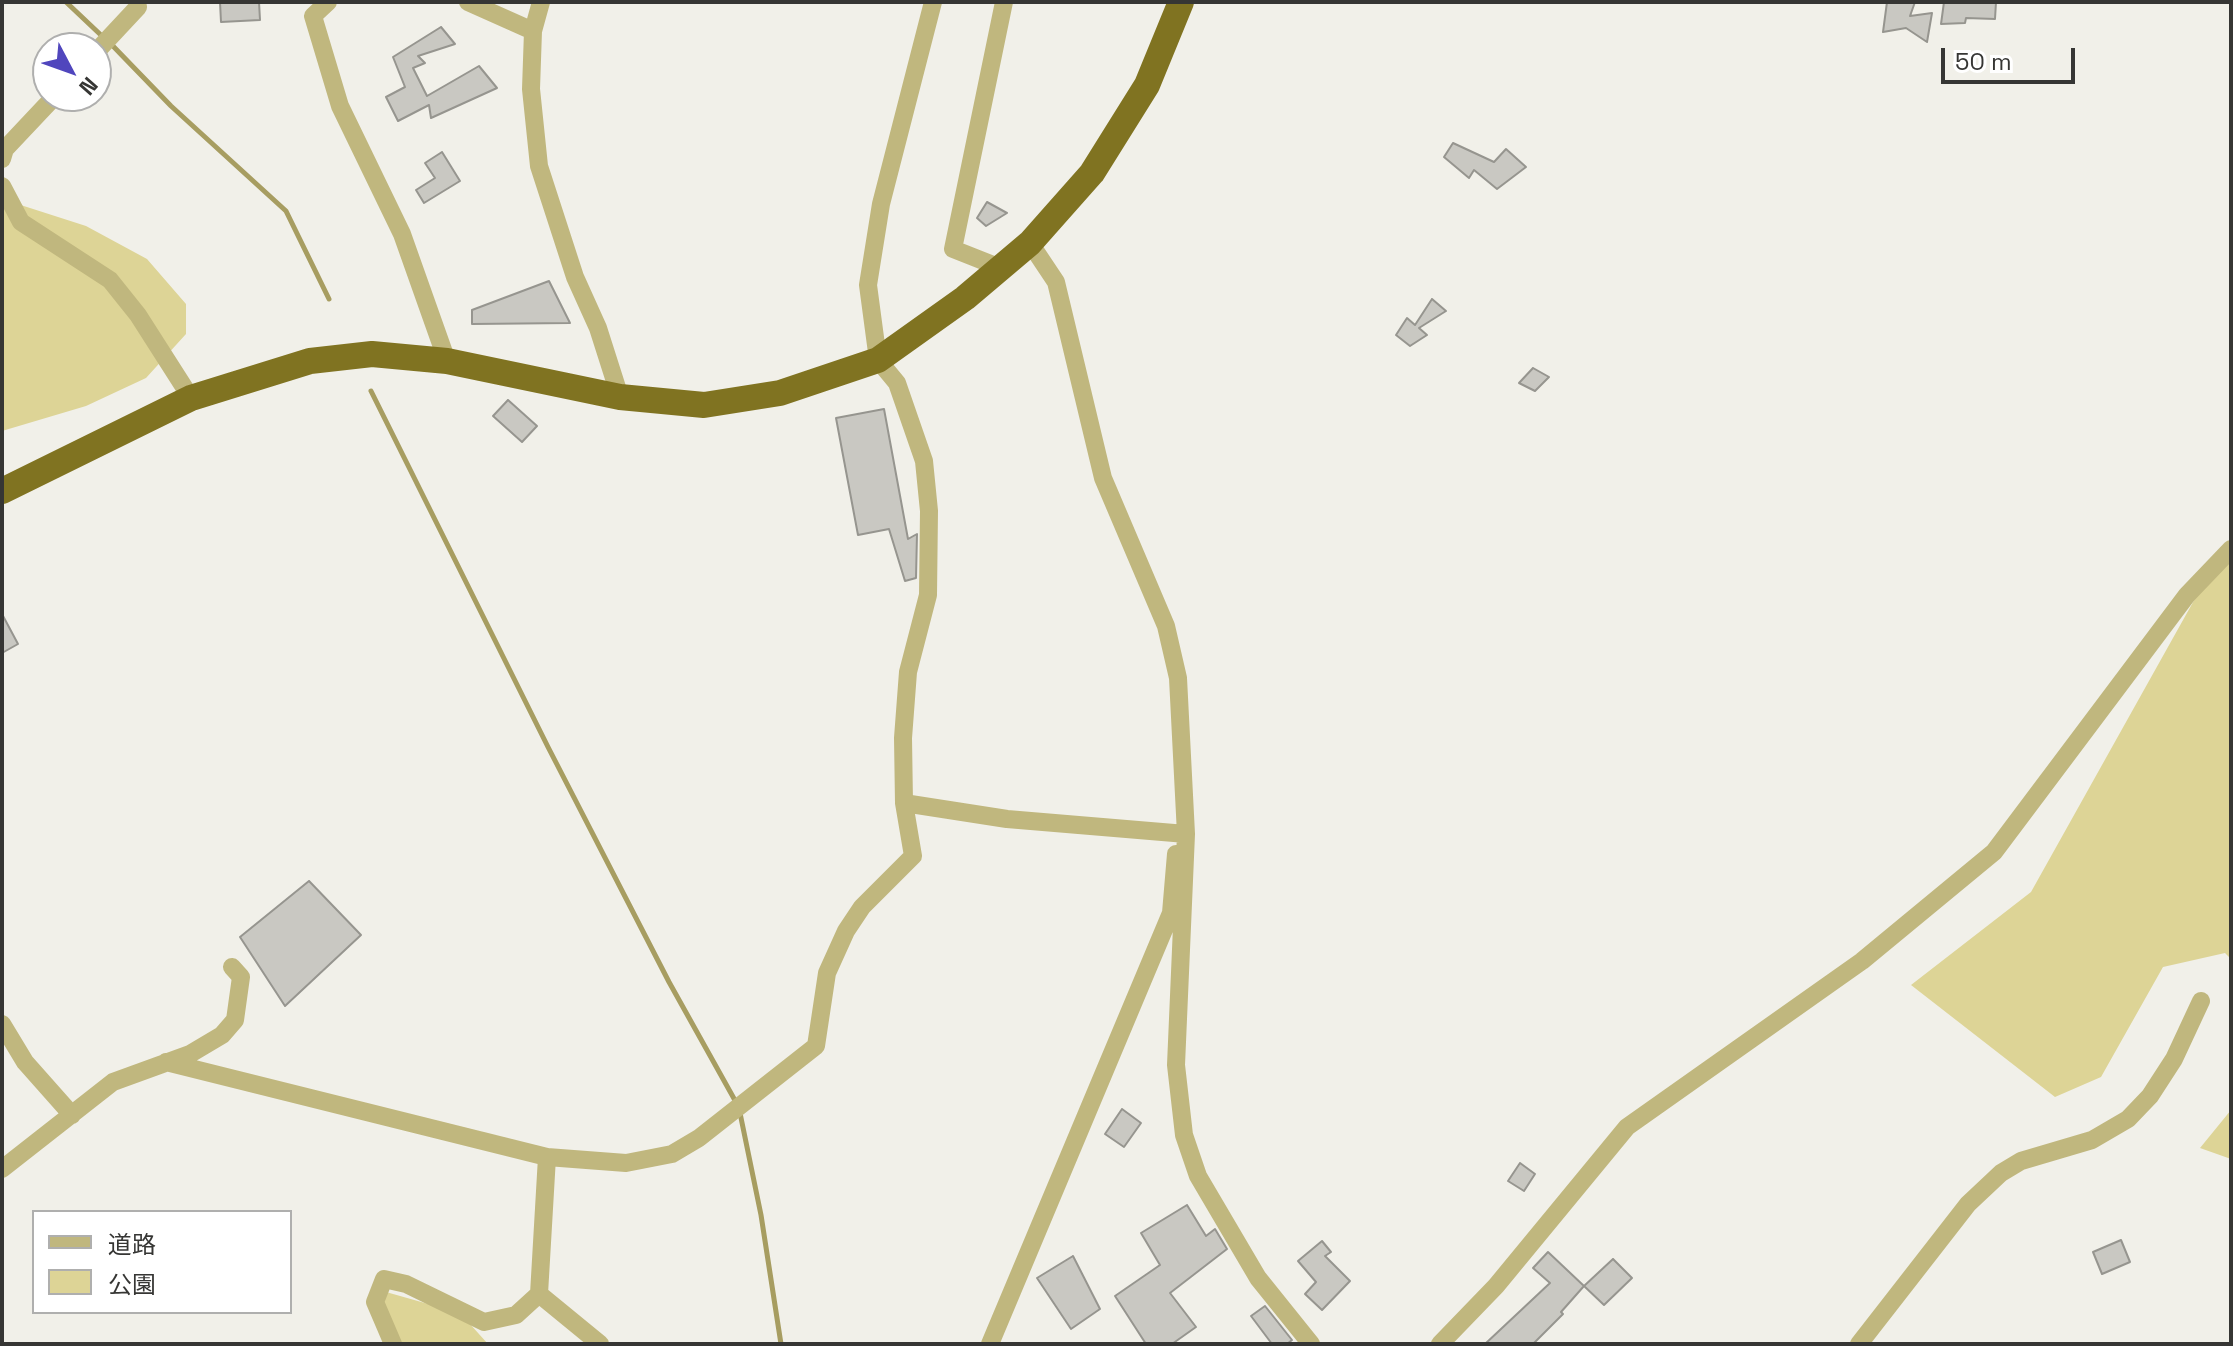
<!DOCTYPE html>
<html>
<head>
<meta charset="utf-8">
<style>
	body { margin:0 }
	#map { position:relative; width:2233px; height:1346px; overflow:hidden; background:#f1f0e9; font-family:"Space Grotesk","Noto Sans JP",sans-serif }
	canvas { display:block }
	.frame { position:absolute; inset:0; border:4px solid #363634; pointer-events:none }
	.legend { position:absolute; left:32px; top:1210px; width:260px; height:104px; box-sizing:border-box; background:#fff; border:2px solid #afafae; margin:0; padding:10px 14px; list-style:none; font-size:24px; color:#363634 }
	.legend li { display:flex; align-items:center; gap:16px; height:40px }
	.legend b { width:40px; border:2px solid #afafae }
	.north { position:absolute; left:32px; top:32px; width:80px; height:80px; box-sizing:border-box; background:#fff; border:2px solid #afafae; border-radius:50%; rotate:131deg; font-size:22px; font-weight:700; line-height:32px; text-align:center; color:#363634 }
	.north::after { content:''; display:block; margin:auto; width:28px; height:36px; background:#5046bd; clip-path:polygon(50% 0,100% 100%,50% 72%,0 100%) }
	.scale { position:absolute; left:1941px; top:48px; width:134px; height:36px; box-sizing:border-box; border:4px solid #363634; border-top:0; padding-left:10px; font-size:24px; line-height:28px; white-space:nowrap; color:#363634; -webkit-text-stroke:6px #fff; paint-order:stroke }
</style>
</head>
<body>
<div id="map">
<canvas width="2233" height="1346"></canvas>
<div class="frame"></div>
<ul class="legend">
<li><b style="height:10px;background:#c0b77e"></b>道路</li>
<li><b style="height:22px;background:#ddd496"></b>公園</li>
</ul>
<div class="north">N</div>
<div class="scale">50 m</div>
</div>
<script>
const ctx = document.querySelector('canvas').getContext('2d');
ctx.lineJoin = 'round';
function fillPath(path, color) { ctx.fillStyle = color; ctx.fill(path, 'evenodd'); }
const toPath = rows => new Path2D(rows.map(r => 'M' + r).join(''));
function trace(path, color, width, dash) { ctx.strokeStyle = color; ctx.lineWidth = width; ctx.lineCap = dash ? 'butt' : 'round'; ctx.setLineDash(dash || []); ctx.stroke(path); }
const green = toPath([
	[2,199,86,226,147,259,186,304,186,334,146,378,86,406,2,431],
	[2231,559,2231,959,2225,953,2163,967,2101,1077,2055,1097,1911,985,2031,892,2211,570],
	[2231,1110,2231,1159,2200,1148],
	[379,1290,460,1313,488,1344,385,1344]
]);
const stream = toPath([
	[66,2,103,37],
	[111,44,171,106,286,211,329,299],
	[371,391,548,747,669,982,737,1104],
	[740,1113,761,1215,781,1344]
]);
const building = toPath([
	[220,2,259,2,260,20,221,22,220,2],
	[1887,2,1915,2,1910,16,1932,13,1927,42,1906,28,1883,32,1887,2],
	[1944,2,1996,2,1995,19,1966,18,1965,23,1941,24,1944,2],
	[441,27,455,44,418,56,425,63,413,68,427,96,479,66,497,88,431,118,429,105,398,121,386,97,405,87,393,57,441,27],
	[1453,143,1494,162,1506,149,1526,167,1497,189,1474,170,1469,178,1444,157,1453,143],
	[442,152,460,181,424,203,416,190,435,178,425,163,442,152],
	[987,202,1007,213,986,226,977,218,987,202],
	[549,281,570,323,472,324,472,310,549,281],
	[1432,299,1446,311,1419,328,1427,335,1410,346,1396,335,1407,318,1415,325,1432,299],
	[1533,368,1549,377,1535,391,1519,383,1533,368],
	[508,400,537,426,522,442,493,416,508,400],
	[884,409,908,539,917,534,916,578,905,581,889,529,858,535,836,418,884,409],
	[2,614,18,644,2,653,2,614],
	[309,881,361,935,285,1006,240,937,309,881],
	[1122,1109,1141,1123,1124,1147,1105,1134,1122,1109],
	[1520,1163,1535,1174,1524,1191,1508,1181,1520,1163],
	[1187,1205,1206,1236,1215,1229,1227,1249,1170,1293,1196,1327,1172,1344,1146,1344,1115,1296,1160,1265,1141,1233,1187,1205],
	[2121,1240,2130,1262,2102,1274,2093,1252,2121,1240],
	[1322,1241,1331,1252,1325,1256,1350,1281,1322,1310,1305,1294,1316,1282,1298,1261,1322,1241],
	[1548,1252,1584,1286,1561,1312,1563,1314,1533,1344,1485,1344,1550,1283,1533,1268,1548,1252],
	[1073,1256,1100,1309,1071,1329,1037,1278,1073,1256],
	[1613,1259,1632,1278,1604,1305,1584,1286,1613,1259],
	[1265,1306,1292,1340,1287,1344,1272,1344,1251,1316,1265,1306]
]);
const minor = toPath([
	[328,2,313,16,340,106,402,234,447,361],
	[468,2,533,31],
	[541,2,533,31,531,89,539,166,575,277,598,328,620,397],
	[96,52,138,7,137,2],
	[2,159,5,149,55,96],
	[2,186,21,222,110,280,138,315,191,398],
	[1030,243,1056,282,1103,478,1166,626,1178,678,1186,834,1176,1065,1184,1135,1198,1176,1258,1278,1311,1344],
	[1001,268,953,249,1004,2],
	[904,803,1007,819,1186,834],
	[2,1024,25,1062,72,1115],
	[166,1062,547,1157,626,1163,672,1154,699,1138,816,1046,827,973,846,931,862,907,913,856,904,803,903,738,908,672,928,595,929,511,924,461,897,383,878,360,868,285,881,204,933,2],
	[2,1169,113,1082,190,1054,222,1035,235,1020,241,977,232,967],
	[539,1294,600,1344],
	[393,1344,375,1302,384,1279,406,1284,484,1322,516,1315,539,1294,547,1157],
	[990,1344,1171,913,1176,854],
	[1440,1344,1496,1286,1627,1127,1862,961,1994,852,2187,595,2231,549],
	[1859,1344,1968,1204,2001,1173,2021,1161,2092,1140,2128,1119,2150,1096,2174,1059,2201,1001]
]);
const highway = toPath([
	[2,491,191,398,310,361,372,354,447,361,620,397,704,405,780,393,878,360,965,298,1030,243,1092,173,1147,85,1181,2]
]);
fillPath(green, '#ddd496');
trace(stream, '#a79d61', 5);
fillPath(building, '#c9c8c2');
trace(building, '#96958f', 2);
trace(minor, '#c0b77e', 18);
trace(highway, '#807321', 26);
</script>
</body>
</html>
